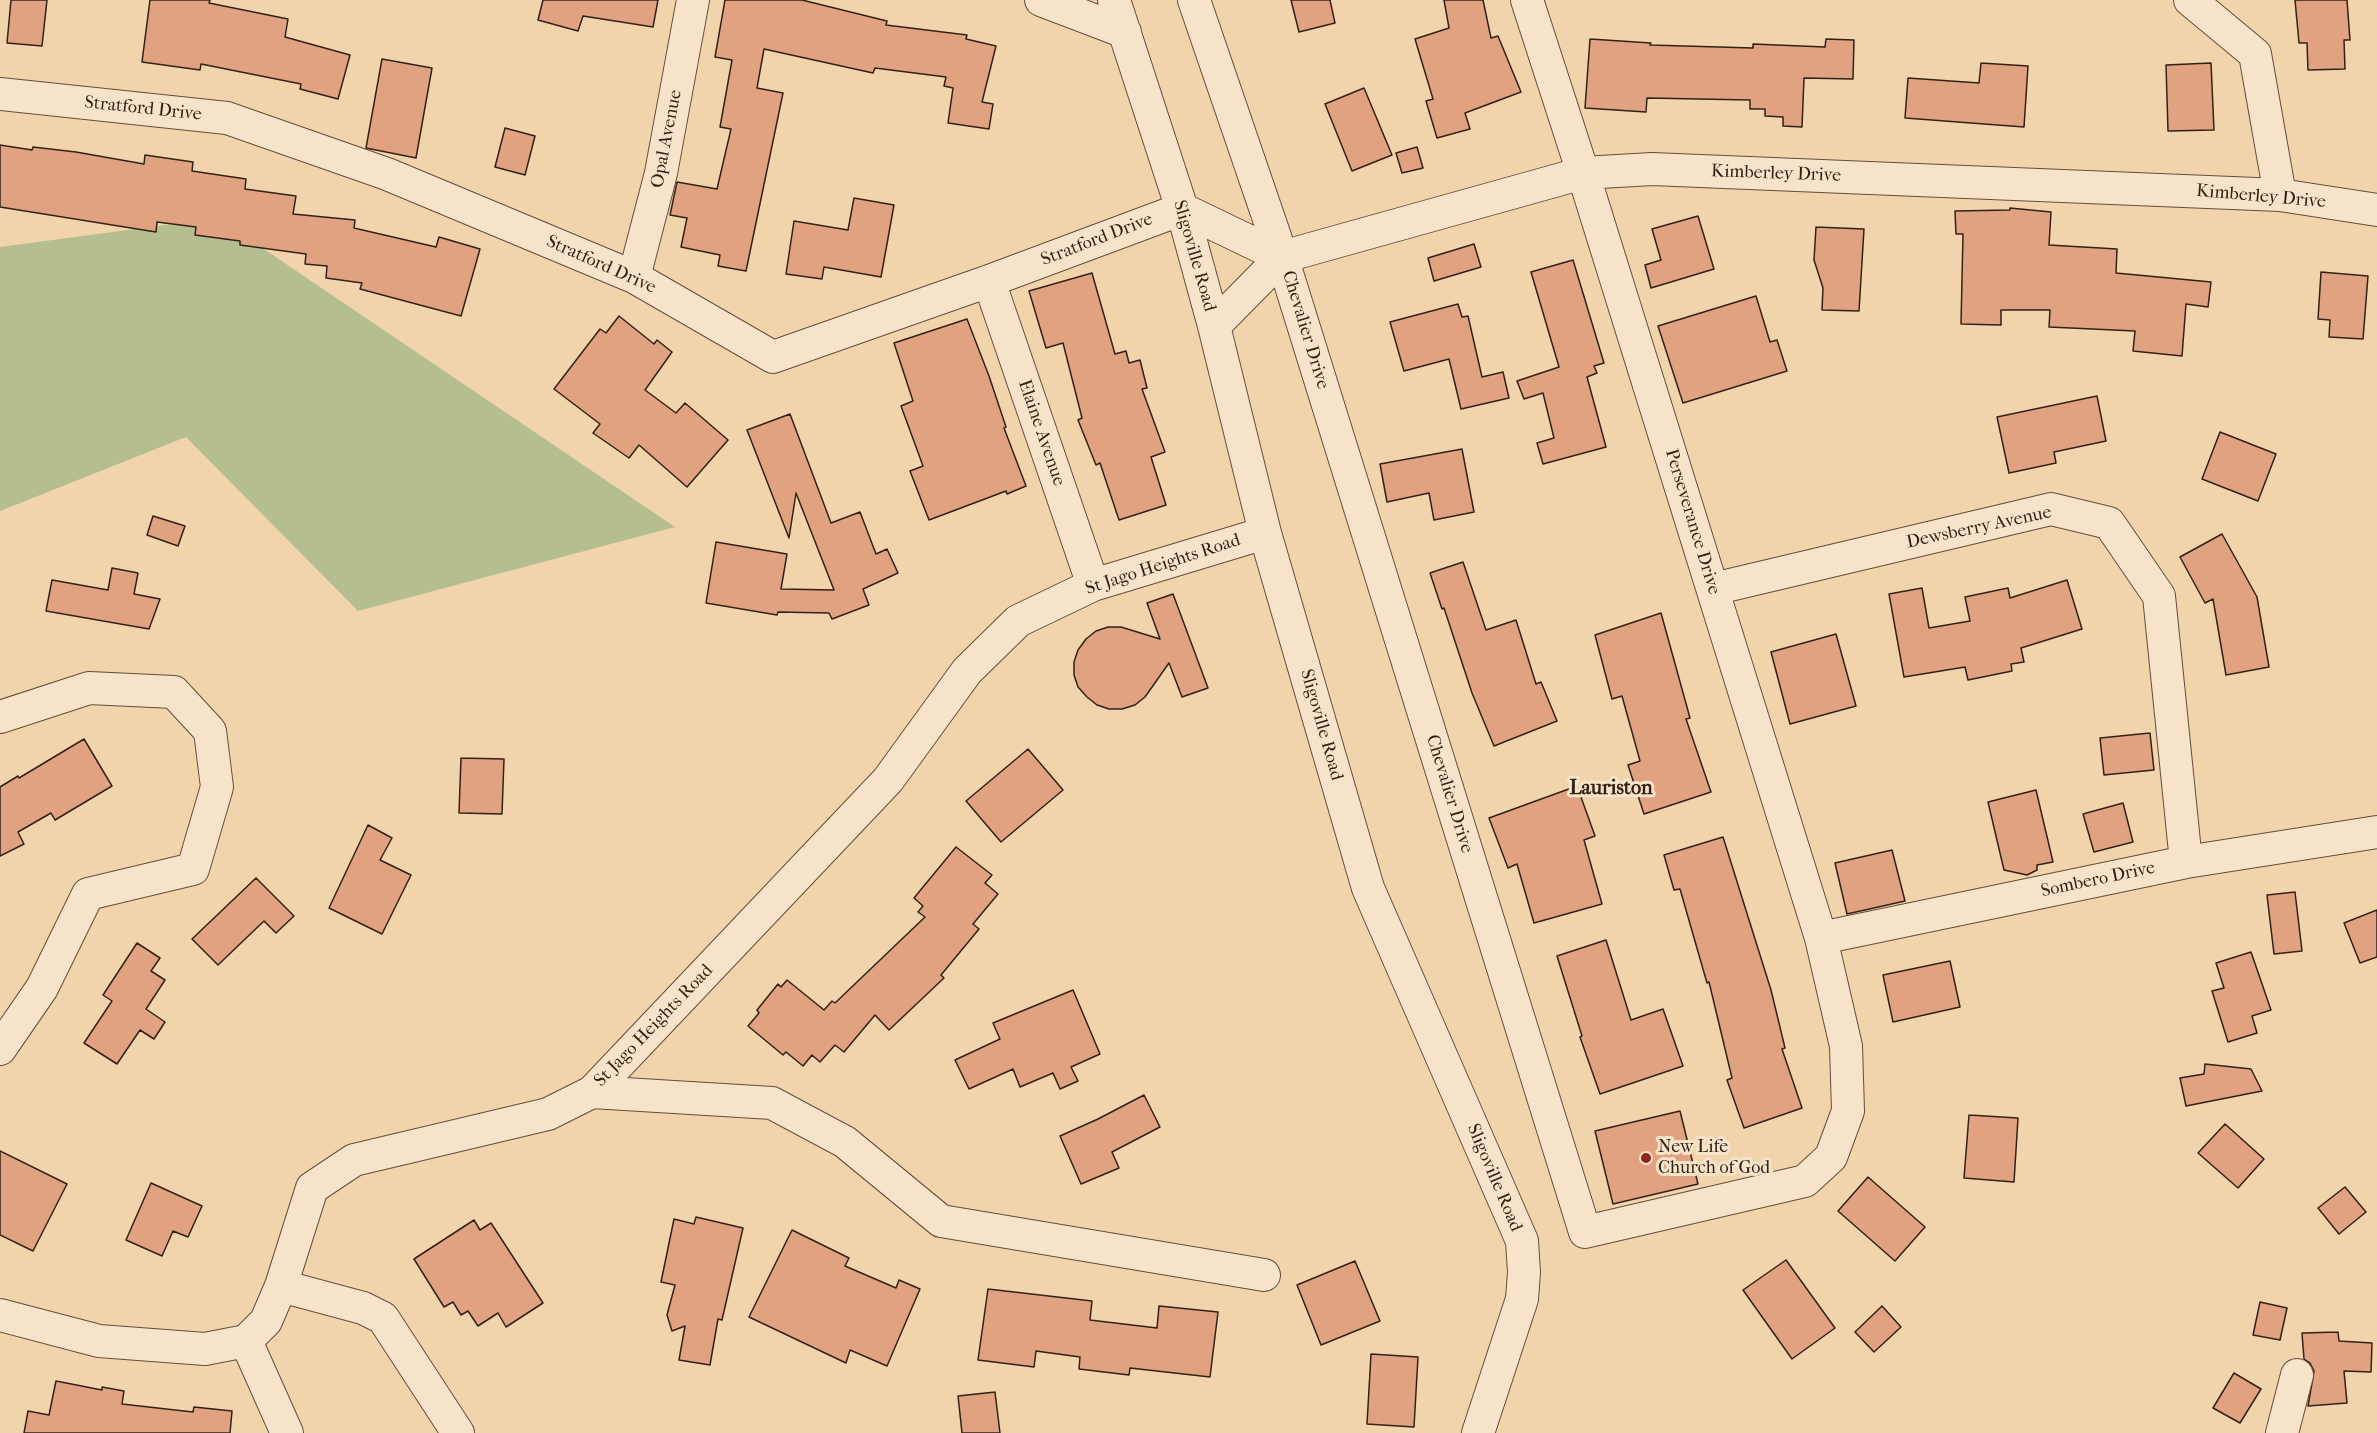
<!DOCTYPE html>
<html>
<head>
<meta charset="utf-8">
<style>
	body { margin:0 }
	canvas { display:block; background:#f2d4ac }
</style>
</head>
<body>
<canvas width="2377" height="1433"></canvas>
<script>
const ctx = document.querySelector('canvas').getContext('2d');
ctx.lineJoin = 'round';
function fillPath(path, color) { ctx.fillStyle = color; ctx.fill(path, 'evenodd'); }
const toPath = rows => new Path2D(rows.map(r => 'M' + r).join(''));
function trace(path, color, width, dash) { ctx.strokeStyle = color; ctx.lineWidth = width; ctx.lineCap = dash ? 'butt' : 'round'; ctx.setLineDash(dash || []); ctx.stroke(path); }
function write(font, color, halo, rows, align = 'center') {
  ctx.font = font + ' "IM FELL French Canon",serif'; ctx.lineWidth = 6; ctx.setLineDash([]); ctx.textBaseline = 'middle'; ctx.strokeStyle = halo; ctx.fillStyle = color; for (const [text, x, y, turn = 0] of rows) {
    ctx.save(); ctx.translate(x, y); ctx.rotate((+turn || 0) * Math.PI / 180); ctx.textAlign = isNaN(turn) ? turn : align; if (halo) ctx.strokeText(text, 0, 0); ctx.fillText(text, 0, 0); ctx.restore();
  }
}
const green = toPath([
	[218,218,675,527,358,611,186,437,0,511,0,247]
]);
const building = toPath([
	[11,0,47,0,42,46,7,43,11,0],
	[150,0,210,0,209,3,288,19,285,37,350,55,338,99,300,89,301,84,201,64,200,70,142,62,150,0],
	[543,0,658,0,653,27,583,16,578,31,538,20,543,0],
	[725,0,802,0,887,21,886,25,967,35,966,39,996,46,982,102,993,104,989,129,948,123,953,88,944,86,946,77,875,68,873,73,764,49,757,88,783,93,746,271,718,266,720,255,681,247,687,218,670,215,677,182,717,189,731,129,720,127,732,60,715,57,725,0],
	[1291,0,1330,0,1335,23,1299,32,1291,0],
	[1444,0,1483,0,1491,38,1498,36,1521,92,1465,113,1470,129,1437,138,1426,101,1433,99,1415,39,1449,28,1444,0],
	[2295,0,2347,0,2350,40,2344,40,2345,69,2308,70,2307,43,2299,43,2295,0],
	[1590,39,1651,43,1650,45,1753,48,1753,44,1825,47,1826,39,1854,40,1853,79,1804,78,1802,127,1783,126,1783,117,1765,116,1765,109,1750,109,1750,100,1647,98,1646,112,1585,108,1590,39],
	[382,59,432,68,416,158,366,148,382,59],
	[1981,63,2028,66,2024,127,1905,118,1908,78,1979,83,1981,63],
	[2211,63,2214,130,2168,131,2166,65,2211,63],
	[1364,88,1392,155,1352,171,1325,104,1364,88],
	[505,128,535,136,525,175,495,167,505,128],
	[0,145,32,150,33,147,76,152,144,164,145,155,193,162,192,171,246,179,245,189,296,196,293,214,355,220,354,228,436,247,439,237,480,249,461,316,360,289,362,283,326,278,327,266,305,264,306,254,240,245,240,241,195,235,196,227,157,222,156,232,0,207,0,145],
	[1417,147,1423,168,1402,173,1396,153,1417,147],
	[854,198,894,205,881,277,824,267,822,279,786,274,794,221,848,230,854,198],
	[2010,208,2051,212,2049,245,2117,249,2116,273,2211,282,2208,307,2186,304,2182,356,2133,351,2135,331,2049,327,2050,310,2001,310,2001,325,1961,324,1963,234,1956,234,1955,211,2010,210,2010,208],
	[1698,216,1714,269,1651,288,1645,265,1661,260,1652,229,1698,216],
	[1816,227,1864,229,1859,311,1822,310,1823,288,1814,260,1816,227],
	[1474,244,1481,267,1434,281,1428,258,1474,244],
	[1573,260,1604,363,1594,366,1597,373,1587,377,1606,447,1543,464,1537,443,1554,438,1543,393,1524,399,1517,381,1559,367,1531,272,1573,260],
	[2321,272,2368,276,2363,339,2329,337,2330,320,2318,319,2321,272],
	[1092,273,1115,354,1126,351,1129,363,1140,360,1147,388,1142,389,1165,452,1151,457,1166,505,1119,520,1100,463,1096,465,1078,420,1082,418,1063,343,1046,348,1029,291,1092,273],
	[1756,296,1770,342,1777,340,1787,371,1683,403,1658,326,1756,296],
	[1458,304,1462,317,1468,316,1482,377,1503,372,1509,398,1461,409,1449,359,1404,371,1390,322,1458,304],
	[619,316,654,344,657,340,672,352,645,390,676,413,685,403,728,440,687,487,639,445,629,458,593,433,600,424,554,389,600,329,606,333,619,316],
	[967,319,989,376,1006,427,1004,428,1026,486,1007,494,1006,491,929,520,910,471,923,466,901,406,913,401,894,343,967,319],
	[2097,396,2106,441,2054,452,2056,463,2009,473,1997,417,2097,396],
	[790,414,831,523,860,512,876,554,887,549,898,573,863,589,869,605,832,619,829,613,778,612,777,615,706,603,716,542,787,554,781,589,834,590,796,493,789,538,747,430,790,414],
	[2220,432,2276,454,2258,501,2202,479,2220,432],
	[1462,449,1474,512,1434,520,1429,493,1387,502,1380,464,1462,449],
	[153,516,185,526,178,546,147,535,153,516],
	[2222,534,2257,597,2269,667,2226,675,2213,599,2205,603,2180,557,2222,534],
	[1463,562,1486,630,1516,620,1536,684,1541,682,1557,721,1494,746,1472,693,1444,608,1442,609,1430,573,1463,562],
	[112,568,138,573,134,594,160,599,149,629,46,611,52,580,108,590,112,568],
	[2067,580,2082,629,2021,648,2024,662,2011,664,2012,671,1968,680,1965,667,1904,677,1889,594,1922,588,1929,628,1970,621,1965,597,2008,588,2010,598,2067,580],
	[1173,594,1208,688,1182,697,1169,663,1145,697,1135,705,1122,709,1109,709,1097,705,1087,697,1078,687,1074,675,1074,662,1078,650,1086,639,1096,631,1108,627,1121,627,1160,639,1147,603,1173,594],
	[1661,613,1690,718,1686,719,1711,792,1644,814,1628,765,1640,761,1622,696,1612,699,1595,635,1661,613],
	[1836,634,1856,706,1790,724,1771,652,1836,634],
	[2150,733,2154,770,2104,775,2100,738,2150,733],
	[84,739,112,786,55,820,51,813,18,832,24,844,0,856,0,787,18,776,19,778,84,739],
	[1028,749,1063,790,1001,842,966,801,1028,749],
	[461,758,504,759,502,814,459,813,461,758],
	[1577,786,1595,836,1584,840,1602,904,1534,923,1517,864,1508,868,1489,818,1577,786],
	[2036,790,2053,862,2037,865,2037,870,2027,875,2004,870,1988,802,2036,790],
	[2123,803,2133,842,2094,852,2083,814,2123,803],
	[368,825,392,838,380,860,411,875,382,934,329,908,368,825],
	[1723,837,1771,990,1785,1048,1782,1049,1802,1108,1744,1128,1727,1080,1732,1078,1709,982,1707,983,1680,889,1674,890,1664,855,1723,837],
	[956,847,992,875,985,883,998,894,973,924,979,929,941,975,944,978,889,1030,875,1015,844,1052,835,1045,820,1062,812,1055,803,1066,786,1052,783,1055,748,1026,759,1013,757,1010,778,984,781,987,787,980,824,1010,832,1001,835,1003,925,917,918,912,923,906,914,898,956,847],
	[1892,850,1905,901,1847,914,1835,863,1892,850],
	[256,878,294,916,276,933,264,921,218,965,192,939,256,878],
	[2295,892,2302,951,2274,954,2267,895,2295,892],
	[2377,910,2377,957,2360,963,2344,923,2377,910],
	[1606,940,1631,1020,1663,1009,1683,1066,1600,1094,1580,1037,1582,1036,1557,956,1606,940],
	[137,943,160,958,151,971,165,980,146,1009,165,1022,154,1039,140,1030,117,1064,84,1043,112,1001,103,995,137,943],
	[2251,952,2271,1010,2252,1016,2257,1033,2228,1042,2212,991,2224,988,2216,963,2251,952],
	[1950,961,1960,1007,1893,1022,1883,975,1950,961],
	[1073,990,1100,1054,1071,1067,1078,1081,1060,1089,1053,1073,1020,1087,1013,1069,969,1089,955,1060,1000,1039,993,1023,1073,990],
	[2205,1064,2251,1069,2262,1091,2186,1106,2180,1078,2204,1074,2205,1064],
	[1144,1095,1160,1127,1112,1152,1119,1168,1081,1184,1060,1136,1098,1119,1144,1095],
	[1680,1111,1698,1184,1613,1204,1595,1131,1680,1111],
	[1969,1115,2018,1118,2014,1182,1964,1178,1969,1115],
	[2225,1124,2264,1159,2238,1188,2198,1153,2225,1124],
	[0,1151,67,1184,33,1251,0,1235,0,1151],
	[1868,1177,1925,1227,1895,1261,1838,1211,1868,1177],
	[151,1183,202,1206,188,1237,173,1231,162,1256,126,1240,151,1183],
	[2345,1187,2366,1212,2339,1234,2318,1208,2345,1187],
	[696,1217,743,1228,722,1320,718,1319,710,1365,679,1360,685,1326,672,1331,667,1315,675,1285,661,1282,674,1219,694,1224,696,1217],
	[474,1220,480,1230,491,1223,543,1303,506,1327,498,1313,478,1326,468,1311,461,1315,453,1302,444,1307,414,1259,474,1220],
	[792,1230,849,1258,845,1266,896,1288,899,1280,920,1289,887,1366,850,1350,846,1363,749,1317,792,1230],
	[1786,1260,1835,1328,1792,1359,1743,1290,1786,1260],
	[1355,1261,1380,1321,1321,1345,1297,1285,1355,1261],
	[988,1289,1092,1301,1090,1320,1157,1328,1159,1306,1218,1312,1210,1377,1130,1368,1129,1375,1079,1369,1080,1357,1036,1351,1034,1367,978,1360,988,1289],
	[2260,1302,2287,1308,2280,1340,2253,1335,2260,1302],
	[1882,1306,1901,1327,1874,1352,1855,1332,1882,1306],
	[2338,1332,2339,1341,2372,1343,2371,1372,2344,1371,2347,1403,2308,1406,2314,1371,2310,1363,2304,1359,2302,1333,2338,1332],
	[1371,1354,1418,1357,1414,1427,1367,1424,1371,1354],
	[2234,1373,2261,1389,2240,1423,2213,1408,2234,1373],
	[56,1381,102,1390,102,1387,124,1391,122,1404,193,1412,194,1407,232,1411,230,1433,24,1433,28,1411,49,1415,56,1381],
	[995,1392,1000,1433,962,1433,958,1396,995,1392]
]);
const minor = toPath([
	[1041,0,1125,32],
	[1114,0,1182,209,1214,326,1265,533,1368,888,1522,1241,1524,1272,1522,1299,1478,1433],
	[1194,0,1282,257,1585,1232,1805,1181,1831,1157,1848,1111,1846,1046,1821,938,1583,173,1527,0],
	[2190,0,2255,54,2280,195],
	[0,94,227,118,387,174,634,277,773,357,989,281,1182,209,1282,257],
	[634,277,661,173,693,0],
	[989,281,1093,585],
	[1214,326,1282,257,1583,173,1652,169,2280,195,2377,210],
	[1713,589,2051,509,2109,523,2159,596,2186,862],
	[0,717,89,688,174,692,210,731,217,787,193,869,88,894,42,988,0,1049],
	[1821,938,2186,862,2377,832],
	[592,1092,772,1103,845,1142,941,1221,1264,1275],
	[281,1286,363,1308,383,1318,458,1433],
	[0,1315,99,1341,205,1349,246,1341,266,1321,281,1286,312,1188,354,1160,548,1114,592,1092,888,780,967,671,1018,621,1093,585,1265,533],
	[246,1341,287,1433],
	[2282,1433,2297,1375]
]);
const markers = [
	[1646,1158,6,"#8f2418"]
];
const streetNames = [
	["Stratford Drive",143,109,6],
	["Opal Avenue",667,139,-79],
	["Kimberley Drive",1776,174,2],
	["Kimberley Drive",2261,197,5],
	["Stratford Drive",1097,240,-21],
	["Sligoville Road",1194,256,74],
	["Stratford Drive",601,265,24],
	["Chevalier Drive",1305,330,73],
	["Elaine Avenue",1041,433,71],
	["Perseverance Drive",1692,522,73],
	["Dewsberry Avenue",1979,528,-12],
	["St Jago Heights Road",1163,565,-18],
	["Sligoville Road",1321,725,74],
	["Chevalier Drive",1449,794,73],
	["Sombero Drive",2098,880,-12],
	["St Jago Heights Road",654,1026,-46],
	["Sligoville Road",1494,1178,67]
];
const poiNames = [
	["New Life",1658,1148],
	["Church of God",1658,1169]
];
const neighbourhoodNames = [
	["Lauriston",1611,789]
];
fillPath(green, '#b4be8e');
fillPath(building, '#e0a281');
trace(building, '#322215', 1.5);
trace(minor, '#624e3b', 34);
trace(minor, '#f7e3c9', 32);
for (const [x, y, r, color] of markers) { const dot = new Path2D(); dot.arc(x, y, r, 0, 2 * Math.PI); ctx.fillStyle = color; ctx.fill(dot); trace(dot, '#f7e3c9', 2); }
write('18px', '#322215', '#f7e3c9', streetNames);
write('18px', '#322215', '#f7e3c9', poiNames, 'left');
write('bold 20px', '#322215', '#f7e3c9', neighbourhoodNames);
</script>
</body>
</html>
